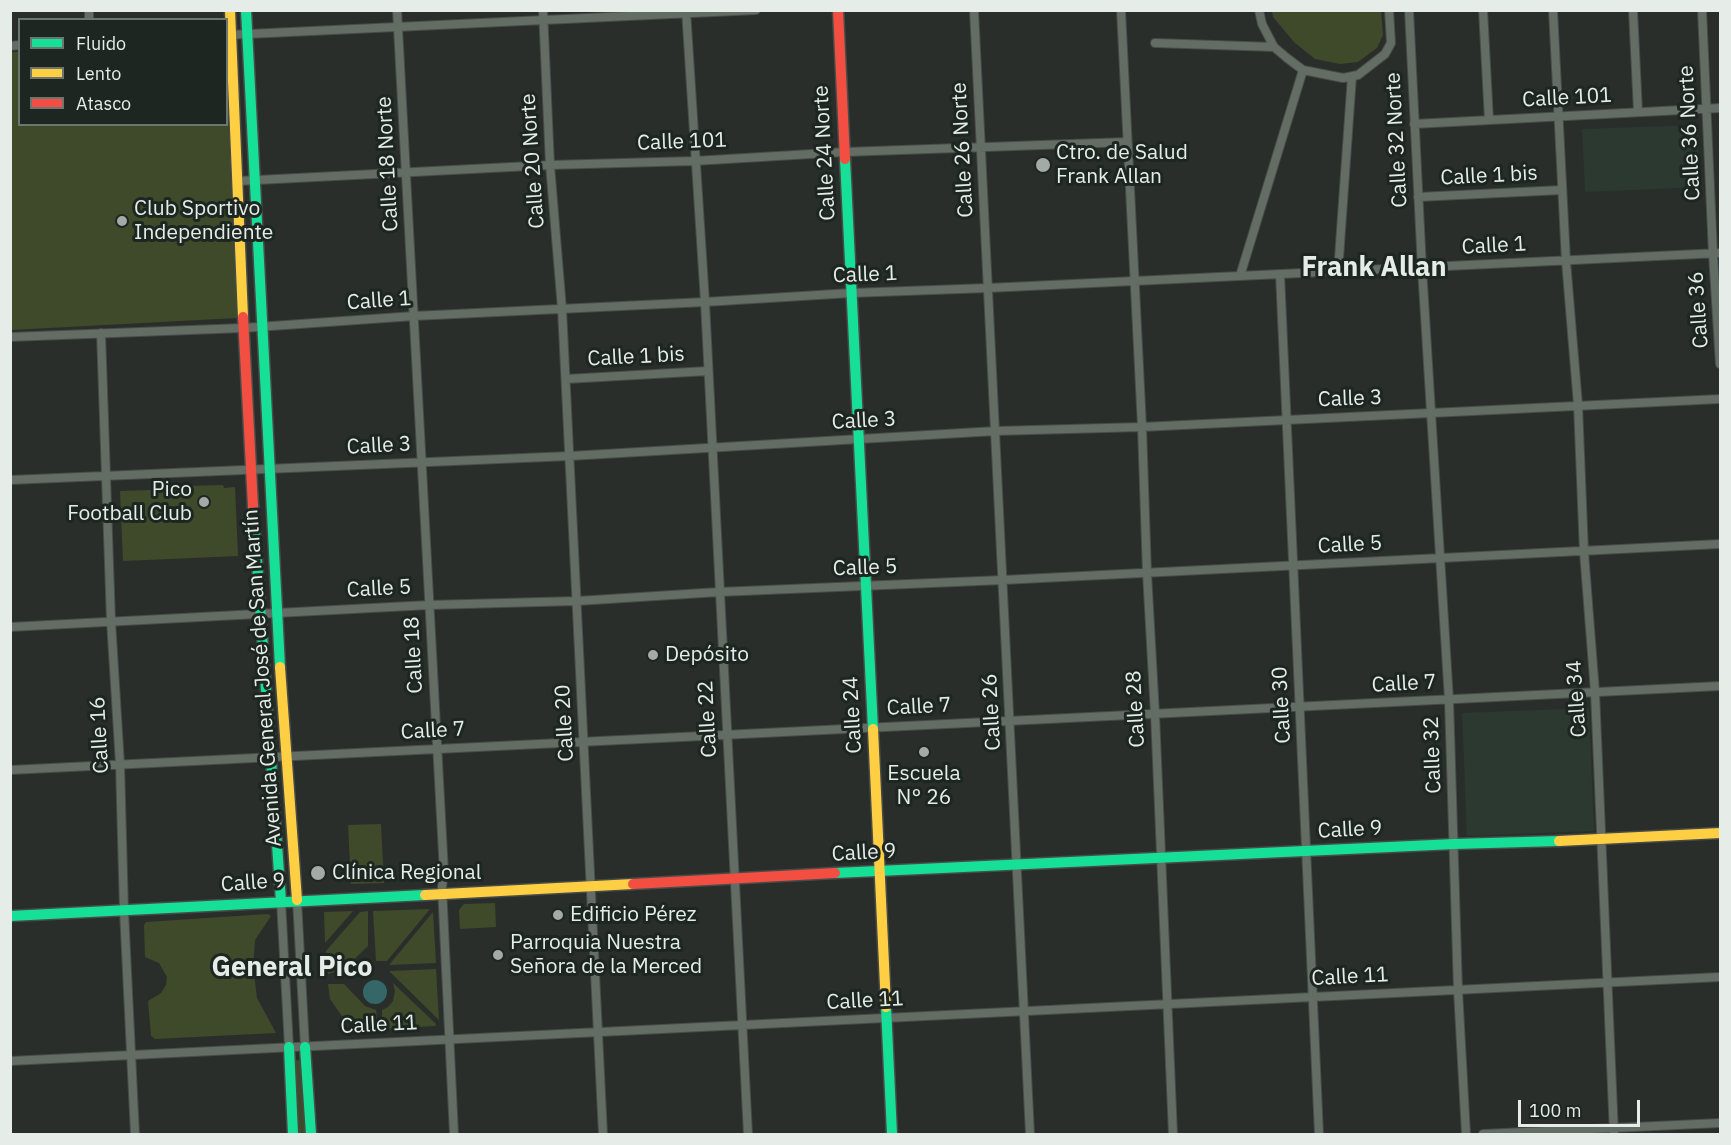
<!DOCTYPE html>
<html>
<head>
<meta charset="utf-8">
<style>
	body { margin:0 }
	#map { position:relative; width:1731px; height:1145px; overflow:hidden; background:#292e2b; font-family:"IBM Plex Sans",sans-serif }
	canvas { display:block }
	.frame { position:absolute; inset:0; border:12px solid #e6ece8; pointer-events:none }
	.legend { position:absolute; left:18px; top:18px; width:210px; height:108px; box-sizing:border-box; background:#1d2621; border:2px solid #6d7571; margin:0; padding:8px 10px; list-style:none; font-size:18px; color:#e6ece8 }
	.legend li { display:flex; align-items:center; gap:12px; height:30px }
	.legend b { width:30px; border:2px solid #6d7571 }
	.scale { position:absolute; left:1518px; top:1100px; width:122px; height:27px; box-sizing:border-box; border:3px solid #e6ece8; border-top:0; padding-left:8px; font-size:18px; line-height:21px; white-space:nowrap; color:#e6ece8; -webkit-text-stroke:4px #1d2621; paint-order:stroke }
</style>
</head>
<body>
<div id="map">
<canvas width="1731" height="1145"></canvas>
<div class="frame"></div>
<ul class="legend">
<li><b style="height:8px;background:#16e098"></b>Fluido</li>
<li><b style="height:8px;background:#ffcf43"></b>Lento</li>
<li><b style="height:8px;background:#f24e42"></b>Atasco</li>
</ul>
<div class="scale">100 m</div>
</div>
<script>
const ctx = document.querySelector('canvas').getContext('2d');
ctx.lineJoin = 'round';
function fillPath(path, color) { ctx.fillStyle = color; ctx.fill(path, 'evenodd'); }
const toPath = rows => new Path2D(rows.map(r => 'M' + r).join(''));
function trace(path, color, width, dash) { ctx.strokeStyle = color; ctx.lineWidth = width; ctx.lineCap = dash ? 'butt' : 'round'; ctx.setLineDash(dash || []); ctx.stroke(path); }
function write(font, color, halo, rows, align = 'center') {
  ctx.font = font + ' "IBM Plex Sans",sans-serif'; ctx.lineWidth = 6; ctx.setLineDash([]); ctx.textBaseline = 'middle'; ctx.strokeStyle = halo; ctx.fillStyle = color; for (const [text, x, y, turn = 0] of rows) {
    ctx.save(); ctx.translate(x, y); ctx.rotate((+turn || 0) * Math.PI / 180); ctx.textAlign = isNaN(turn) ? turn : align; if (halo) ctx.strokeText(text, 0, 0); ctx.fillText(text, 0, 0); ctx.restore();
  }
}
const built = toPath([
	[1697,125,1700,187,1585,192,1582,129],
	[1589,708,1594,831,1467,836,1462,713]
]);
const green = toPath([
	[1272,11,1381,11,1383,35,1377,48,1358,62,1340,64,1315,59,1294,42,1273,17],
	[11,52,19,52,20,124,226,124,227,94,237,318,11,330],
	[223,485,224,488,235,487,238,556,123,561,120,491,183,489,183,486],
	[381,824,384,883,351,884,348,825],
	[495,903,496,927,460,929,459,910,464,904],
	[430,909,387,961,376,961,373,911],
	[353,911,325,943,324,912],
	[368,911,368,946,343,970,328,974,326,951,360,912],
	[433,912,436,963,389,965],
	[268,914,271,916,255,940,253,966,257,998,276,1033,155,1039,151,1036,148,1001,161,993,166,985,167,977,159,963,145,957,144,925,146,922],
	[436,969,439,1020,389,971],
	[393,983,436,1024,435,1026,382,1029,382,1010,388,1007,393,1001,395,991],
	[328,984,344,984,365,1006,376,1010,378,1029,360,1029,344,1019,330,999],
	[297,1060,301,1061,306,1134,297,1134,294,1062]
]);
const water = toPath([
	'363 992a12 12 0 1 1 24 0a12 12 0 1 1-24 0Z'
]);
const street = toPath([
	[89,10,89,20],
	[397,10,444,872,442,887,454,1134],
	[543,10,550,165,562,309,603,1134],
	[686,10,705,302,748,1134],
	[974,10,1030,1134],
	[1121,10,1142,427,1147,573,1155,714,1173,1134],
	[1259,10,1262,24,1274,47,1287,58,1303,70,1343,78,1358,75,1385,54,1391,43,1389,10],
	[1409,10,1422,268,1449,700,1458,990,1466,1134],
	[1483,10,1489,120],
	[1553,10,1566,261,1578,405,1584,552,1595,692,1614,1134],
	[1633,10,1638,112],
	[1702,10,1713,254,1720,364],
	[227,35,756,10],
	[1155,43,1274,47],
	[10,46,20,45],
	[1414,124,1720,108],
	[238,181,550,165,694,161,845,152,1127,142],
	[1418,197,1562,190],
	[1338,272,1352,76],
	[1280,274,1319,1134],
	[1240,276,1303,70],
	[101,333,111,621,120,764,124,911,135,1134],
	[10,337,243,328,414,316,705,302,851,293,988,288,1720,253],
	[566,379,708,371],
	[10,480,570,456,996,431,1142,427,1720,399],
	[10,627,429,605,577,601,719,592,1003,580,1720,544],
	[10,770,1720,686],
	[297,900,305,1047],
	[281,901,289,1047],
	[10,1061,1720,977],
	[1483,1134,1720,1123]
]);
const fast = toPath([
	[246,10,280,667],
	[845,159,873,729],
	[253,506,281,901],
	[835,873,1454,844,1559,841],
	[10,916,425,895],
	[886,1007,892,1134],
	[289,1047,293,1134],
	[305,1047,311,1134]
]);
const slow = toPath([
	[230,10,243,317],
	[280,667,297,900],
	[873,729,886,1007],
	[1559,841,1720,833],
	[425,895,633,884]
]);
const jam = toPath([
	[838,10,845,159],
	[243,317,253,506],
	[633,884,835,873]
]);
const markers = [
	[1043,165,8,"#a4aaa6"],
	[122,221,6,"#a4aaa6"],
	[204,502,6,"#a4aaa6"],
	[653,655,6,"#a4aaa6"],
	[924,752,6,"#a4aaa6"],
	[318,873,8,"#a4aaa6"],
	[558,915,6,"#a4aaa6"],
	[498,955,6,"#a4aaa6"]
];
const streetNames = [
	["Calle 101",1567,98,-3],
	["Calle 36 Norte",1690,133,-93],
	["Calle 32 Norte",1397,140,-93],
	["Calle 101",682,142,-2],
	["Calle 26 Norte",963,150,-93],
	["Calle 24 Norte",825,153,-93],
	["Calle 20 Norte",533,161,-94],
	["Calle 18 Norte",388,164,-93],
	["Calle 1 bis",1489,176,-3],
	["Calle 1",1494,246,-3],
	["Calle 1",865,275,-2],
	["Calle 1",379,301,-4],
	["Calle 36",1699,310,-94],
	["Calle 1 bis",636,357,-3],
	["Calle 3",1350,399,-2],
	["Calle 3",864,421,-3],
	["Calle 3",379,446,-3],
	["Calle 5",1350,545,-3],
	["Calle 5",865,568,-2],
	["Calle 5",379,589,-3],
	["Calle 18",414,655,-93],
	["Avenida General José de San Martín",263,678,-94],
	["Calle 7",1404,684,-3],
	["Calle 34",1577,699,-94],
	["Calle 30",1282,705,-93],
	["Calle 7",919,707,-3],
	["Calle 28",1136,709,-93],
	["Calle 26",992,712,-93],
	["Calle 24",853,715,-93],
	["Calle 22",708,719,-93],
	["Calle 20",565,723,-93],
	["Calle 7",433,731,-3],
	["Calle 16",100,735,-93],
	["Calle 32",1433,755,-92],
	["Calle 9",1350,830,-3],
	["Calle 9",864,853,-3],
	["Calle 9",253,883,-4],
	["Calle 11",1350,977,-3],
	["Calle 11",865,1001,-3],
	["Calle 11",379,1025,-3]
];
const poiNames = [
	["Ctro. de Salud",1056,153],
	["Frank Allan",1056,177],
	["Club Sportivo",134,209],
	["Independiente",134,233],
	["Pico",192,490,"right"],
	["Football Club",192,514,"right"],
	["Depósito",665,655],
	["Escuela",924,774,"center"],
	["N° 26",924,798,"center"],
	["Clínica Regional",332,873],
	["Edificio Pérez",570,915],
	["Parroquia Nuestra",510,943],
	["Señora de la Merced",510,967]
];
const districtNames = [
	["Frank Allan",1374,268],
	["General Pico",292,968]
];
fillPath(built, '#2b3931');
fillPath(green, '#3f4a2a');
fillPath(water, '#356769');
trace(street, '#484c49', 10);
trace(fast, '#484c49', 13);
trace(slow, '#484c49', 13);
trace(jam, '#484c49', 13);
trace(street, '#646d63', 8);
trace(fast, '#16e098', 10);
trace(slow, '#ffcf43', 10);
trace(jam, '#f24e42', 10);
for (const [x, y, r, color] of markers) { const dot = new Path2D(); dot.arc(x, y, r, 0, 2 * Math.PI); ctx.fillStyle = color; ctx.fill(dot); trace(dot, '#1d2621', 2); }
write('21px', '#e6ece8', '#1d2621', streetNames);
write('21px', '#e6ece8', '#1d2621', poiNames, 'left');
write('bold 27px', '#e6ece8', '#1d2621', districtNames);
</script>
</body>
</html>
